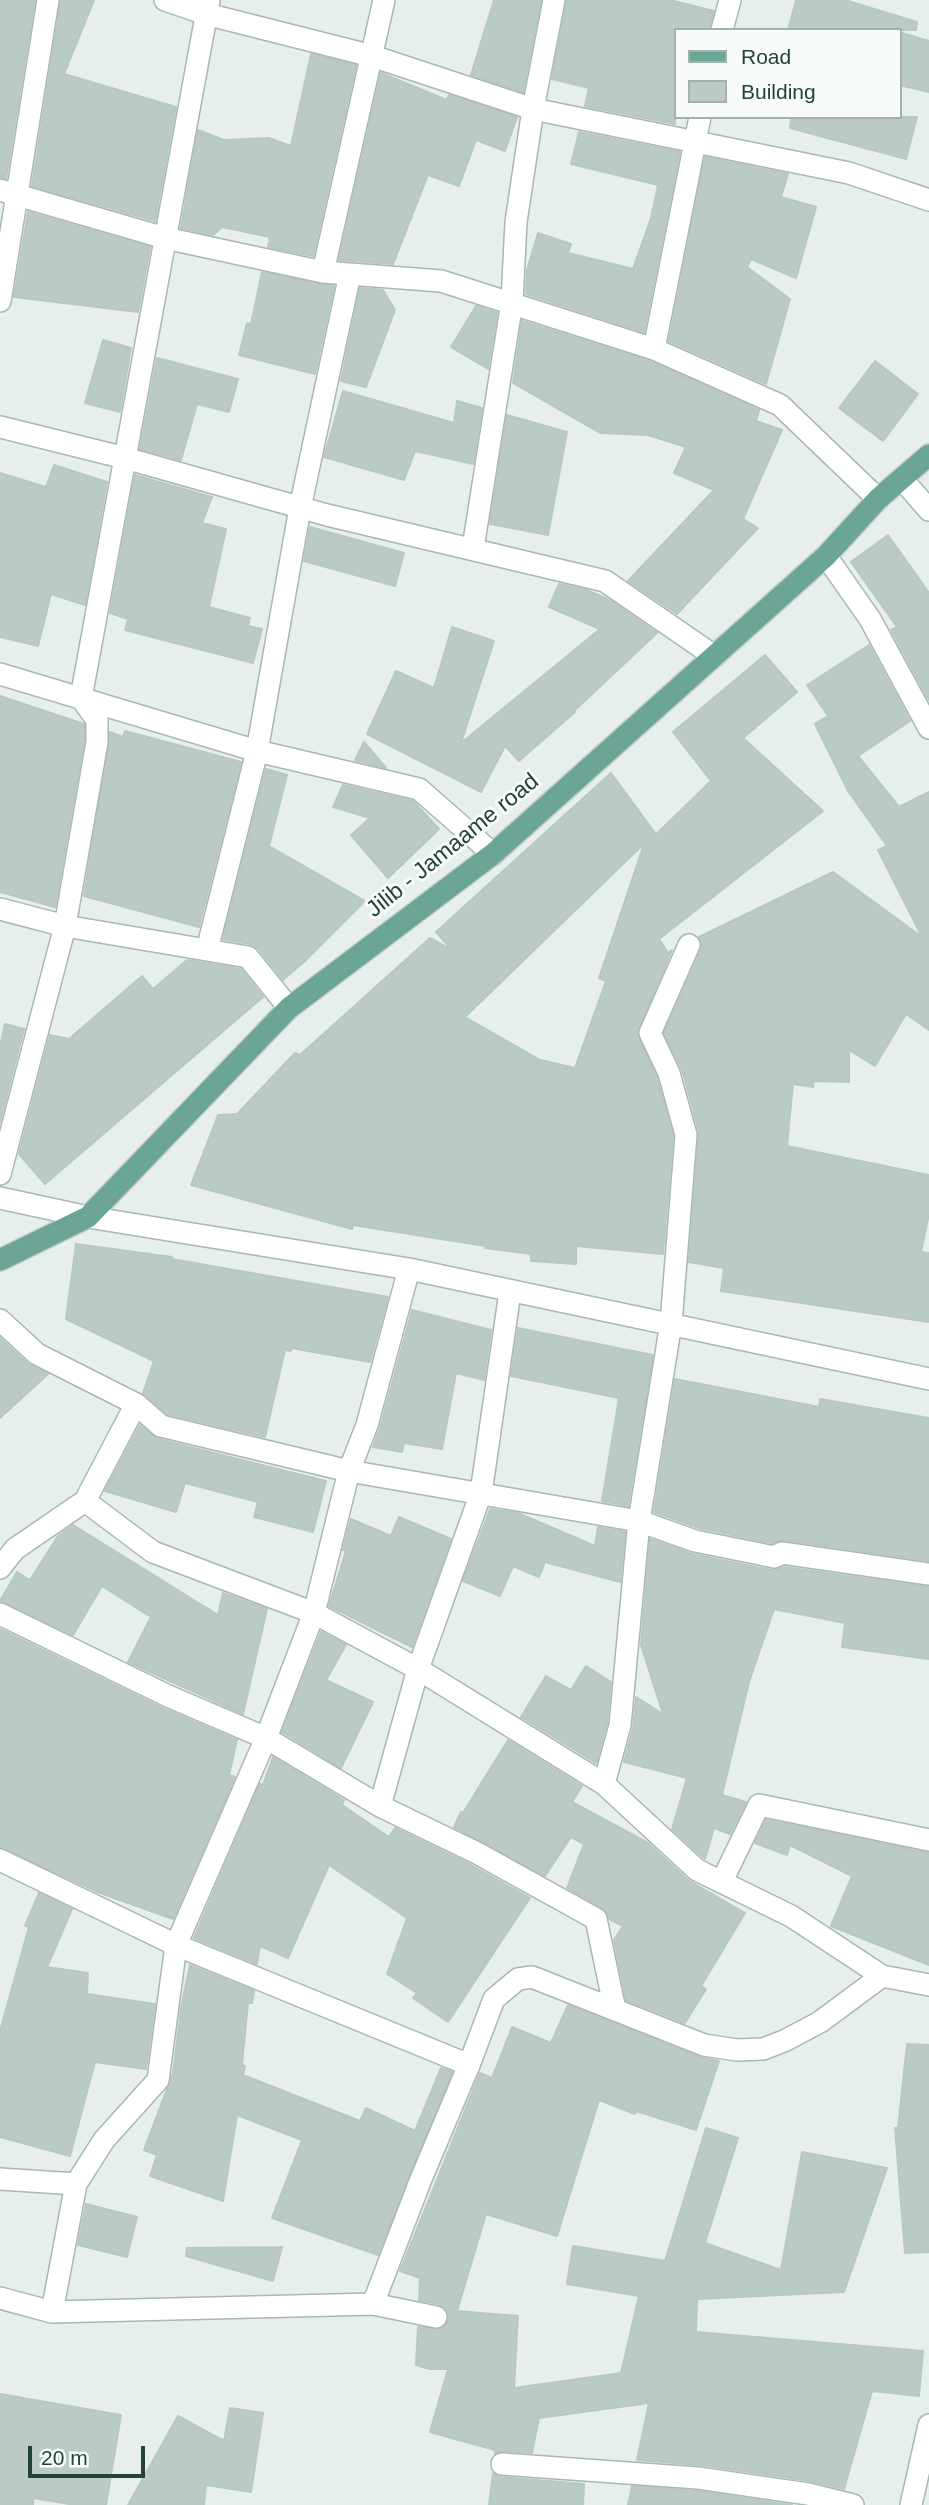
<!DOCTYPE html>
<html>
<head>
<meta charset="utf-8">
<style>
	body { margin:0 }
	#map { position:relative; width:929px; height:2505px; overflow:hidden; background:#e6efeb; font-family:Arial,sans-serif }
	canvas { display:block }
	.legend { position:absolute; left:674px; top:28px; width:228px; height:91px; box-sizing:border-box; background:#f7fbf9; border:2px solid #a3b1ad; margin:0; padding:9px 12px; list-style:none; font-size:21px; color:#24423a }
	.legend li { display:flex; align-items:center; gap:14px; height:35px }
	.legend b { width:35px; border:2px solid #a3b1ad }
	.scale { position:absolute; left:28px; top:2446px; width:117px; height:32px; box-sizing:border-box; border:4px solid #24423a; border-top:0; padding-left:9px; font-size:21px; line-height:24px; white-space:nowrap; color:#24423a; -webkit-text-stroke:5px #f7fbf9; paint-order:stroke }
</style>
</head>
<body>
<div id="map">
<canvas width="929" height="2505"></canvas>
<ul class="legend">
<li><b style="height:9px;background:#6aa596"></b>Road</li>
<li><b style="height:19px;background:#bbcac4"></b>Building</li>
</ul>
<div class="scale">20 m</div>
</div>
<script>
const ctx = document.querySelector('canvas').getContext('2d');
ctx.lineJoin = 'round';
function fillPath(path, color) { ctx.fillStyle = color; ctx.fill(path, 'evenodd'); }
const toPath = rows => new Path2D(rows.map(r => 'M' + r).join(''));
function trace(path, color, width, dash) { ctx.strokeStyle = color; ctx.lineWidth = width; ctx.lineCap = dash ? 'butt' : 'round'; ctx.setLineDash(dash || []); ctx.stroke(path); }
function write(font, color, halo, rows, align = 'center') {
  ctx.font = font + ' Arial,sans-serif'; ctx.lineWidth = 6; ctx.setLineDash([]); ctx.textBaseline = 'middle'; ctx.strokeStyle = halo; ctx.fillStyle = color; for (const [text, x, y, turn = 0] of rows) {
    ctx.save(); ctx.translate(x, y); ctx.rotate((+turn || 0) * Math.PI / 180); ctx.textAlign = isNaN(turn) ? turn : align; if (halo) ctx.strokeText(text, 0, 0); ctx.fillText(text, 0, 0); ctx.restore();
  }
}
const building = toPath([
	[0,0,35,0,6,178,0,177,0,0],
	[61,0,94,0,64,74,176,107,155,221,32,186,61,0],
	[494,0,541,0,523,92,471,75,494,0],
	[567,0,670,0,714,11,709,30,675,30,675,124,585,106,589,88,552,79,567,0],
	[796,0,845,0,917,22,916,30,788,30,796,0],
	[899,32,929,41,929,92,899,85,899,32],
	[311,54,356,65,313,256,268,247,270,237,222,227,213,235,181,228,198,130,224,140,269,138,291,146,311,54],
	[381,73,447,100,449,95,517,117,505,151,476,140,459,186,428,175,393,264,339,260,381,73],
	[791,117,917,117,906,159,790,128,791,117],
	[579,132,680,152,644,332,526,294,527,270,538,233,571,244,568,253,633,269,651,218,658,185,571,164,579,132],
	[705,157,788,174,781,197,816,207,796,278,751,259,747,267,790,299,766,384,669,341,705,157],
	[28,212,150,247,138,312,14,297,28,212],
	[262,272,334,286,315,374,239,355,247,323,251,324,262,272],
	[360,288,383,290,395,310,366,387,341,381,360,288],
	[476,306,497,313,488,369,451,347,476,306],
	[522,321,649,361,759,410,756,421,782,430,743,519,758,528,677,614,628,581,714,490,674,473,686,447,648,435,600,433,513,383,522,321],
	[103,340,131,348,120,412,85,403,103,340],
	[157,358,238,379,229,412,197,404,181,460,140,449,157,358],
	[875,361,918,394,883,441,839,408,875,361],
	[343,391,454,423,457,401,482,408,473,464,415,451,404,480,324,457,343,391],
	[507,415,567,432,548,535,490,524,507,415],
	[54,465,107,482,85,605,51,594,38,646,0,637,0,473,46,487,54,465],
	[135,475,212,497,202,523,226,529,209,607,250,618,248,626,262,629,253,663,125,630,128,619,110,613,135,475],
	[310,527,404,553,395,586,304,561,310,527],
	[888,535,929,593,929,700,891,630,897,627,851,562,888,535],
	[559,584,584,589,610,600,657,633,574,711,575,712,519,761,505,746,481,792,367,734,396,671,434,688,452,627,494,641,461,743,600,629,549,607,559,584],
	[869,645,910,721,858,756,899,807,929,792,929,1030,906,1014,875,1066,849,1050,849,1082,814,1081,813,1087,793,1084,787,1146,929,1175,929,1214,921,1252,929,1253,929,1322,721,1291,724,1268,689,1262,699,1132,682,1069,664,1033,701,950,702,943,699,937,833,872,922,937,878,850,887,846,848,791,815,724,826,717,841,735,807,685,869,645],
	[765,655,797,692,743,738,823,811,659,939,668,953,672,950,637,1033,657,1078,673,1136,663,1254,576,1246,576,1264,531,1261,531,1254,485,1248,485,1246,353,1225,352,1229,191,1185,218,1115,237,1114,295,1053,300,1055,430,938,452,950,436,932,611,773,655,833,465,1017,540,1060,575,1068,606,981,599,978,643,847,711,781,673,732,765,655],
	[0,696,84,724,84,741,55,907,0,892,0,696],
	[125,731,241,762,199,927,84,896,110,732,123,737,125,731],
	[364,742,386,768,355,760,364,742],
	[266,769,287,775,269,846,365,901,305,961,283,980,258,948,250,944,223,939,266,769],
	[343,785,413,801,439,829,388,878,351,835,370,818,333,807,343,785],
	[187,960,241,969,263,997,45,1184,19,1154,50,1035,69,1039,142,976,153,989,187,960],
	[5,1024,24,1029,0,1122,0,1047,5,1024],
	[76,1244,172,1257,172,1259,388,1297,370,1362,291,1348,291,1351,285,1350,265,1437,167,1414,143,1393,154,1361,66,1319,76,1244],
	[412,1310,491,1330,484,1380,456,1373,442,1449,404,1443,402,1452,373,1447,380,1428,412,1310],
	[518,1328,653,1355,628,1506,602,1501,619,1398,511,1376,518,1328],
	[0,1338,28,1364,48,1374,0,1418,0,1338],
	[675,1379,819,1407,820,1399,929,1418,929,1561,784,1540,772,1543,699,1528,654,1512,675,1379],
	[140,1425,158,1439,326,1481,313,1532,254,1517,258,1502,185,1483,176,1512,105,1491,140,1425],
	[490,1509,518,1513,595,1546,598,1527,625,1532,620,1582,545,1562,539,1577,513,1566,500,1596,463,1581,490,1509],
	[399,1517,451,1539,412,1647,329,1606,346,1551,343,1550,351,1519,391,1536,399,1517],
	[73,1525,218,1615,223,1593,267,1609,243,1714,128,1662,151,1617,102,1586,73,1635,0,1601,17,1572,30,1580,58,1536,73,1525],
	[650,1539,692,1554,771,1570,784,1567,929,1587,929,1659,842,1647,845,1623,774,1609,749,1682,722,1795,746,1802,730,1834,714,1828,705,1859,672,1829,687,1778,624,1762,633,1728,636,1697,663,1714,641,1645,650,1539],
	[0,1629,162,1708,237,1740,229,1775,235,1777,173,1919,100,1893,0,1847,0,1629],
	[321,1632,346,1645,326,1680,373,1702,341,1768,282,1732,321,1632],
	[586,1666,611,1682,607,1723,596,1763,521,1717,546,1676,571,1690,586,1666],
	[508,1740,582,1786,572,1802,648,1843,688,1880,745,1913,701,1986,706,1989,685,2023,626,2000,614,1940,623,1926,609,1919,602,1908,567,1888,584,1844,571,1837,545,1876,454,1827,461,1812,463,1813,508,1740],
	[273,1757,344,1800,342,1805,389,1837,395,1828,471,1865,530,1898,448,2022,413,1998,417,1993,387,1974,407,1918,329,1865,288,1958,260,1946,257,1964,194,1938,260,1784,263,1785,273,1757],
	[766,1820,797,1826,791,1844,798,1826,929,1853,929,1965,831,1926,852,1876,790,1845,787,1855,755,1843,766,1820],
	[39,1893,72,1909,47,1967,88,1973,87,1994,155,2004,146,2069,95,2062,70,2156,0,2137,0,2031,29,1927,25,1926,39,1893],
	[190,1965,254,1991,252,2003,248,2003,242,2065,245,2066,243,2075,360,2121,366,2108,415,2131,441,2068,452,2072,378,2255,272,2218,302,2140,237,2115,223,2201,150,2176,157,2155,144,2150,173,2073,181,2008,190,1965],
	[568,2005,699,2057,719,2061,696,2130,636,2111,635,2114,599,2100,557,2236,486,2214,457,2311,518,2316,514,2388,621,2373,639,2296,567,2284,573,2246,665,2261,706,2128,738,2138,705,2243,781,2270,802,2152,887,2168,844,2292,697,2299,696,2332,923,2351,919,2396,872,2391,844,2489,810,2481,700,2465,637,2460,649,2403,539,2418,532,2453,503,2451,495,2454,495,2450,430,2432,448,2369,430,2369,416,2365,418,2327,441,2329,449,2320,449,2314,439,2304,419,2300,420,2278,400,2271,480,2073,492,2078,512,2027,551,2043,568,2005],
	[907,2044,929,2045,929,2252,905,2253,895,2128,898,2128,907,2044],
	[86,2204,137,2217,127,2257,78,2245,86,2204],
	[282,2247,273,2281,186,2256,187,2248,282,2247],
	[0,2394,121,2415,106,2505,75,2505,33,2498,33,2505,0,2505,0,2394],
	[230,2408,263,2413,251,2492,206,2485,204,2505,128,2505,178,2416,224,2441,230,2408],
	[493,2473,501,2477,584,2484,583,2505,489,2505,493,2473],
	[632,2486,697,2491,792,2505,628,2505,632,2486]
]);
const street = toPath([
	[165,0,206,14,372,56,533,109,849,173,929,200],
	[722,30,730,0],
	[0,190,165,238,323,272,441,281,654,349,780,405,878,499],
	[323,272,384,0],
	[0,301,48,0],
	[654,349,700,117],
	[0,427,125,458,327,515,605,581,714,656],
	[902,479,929,510],
	[473,548,512,302,516,222,533,109,554,0],
	[826,556,870,619,929,728],
	[0,674,257,751,419,789,493,854],
	[0,909,65,926,248,957,289,1008],
	[689,945,650,1033,669,1073,686,1135,671,1323,639,1521,620,1725,604,1784,697,1870,791,1916,882,1976,929,1985],
	[207,950,257,751,300,508,350,274],
	[0,1174,65,926,97,742,97,720,81,698,209,0],
	[0,1198,88,1217,409,1269,929,1379],
	[0,1320,37,1354,136,1404,161,1426,349,1471,639,1521,695,1541,760,1554,774,1557,782,1553,929,1574],
	[136,1404,85,1501,153,1552,314,1613,418,1669,604,1784],
	[0,1568,15,1549,85,1501],
	[0,1614,168,1696,266,1738,380,1806,477,1853,596,1919,615,2010],
	[380,1806,418,1669,481,1493,510,1292],
	[0,1860,176,1945,469,2065],
	[722,1881,759,1805,929,1840],
	[0,2179,76,2184],
	[0,2298,52,2312,373,2304,436,2317],
	[373,2304,421,2179,469,2065,494,1999,518,1979,532,1977,704,2045,737,2050,763,2049,784,2041,820,2022,882,1976],
	[52,2312,76,2184,104,2140,158,2080,176,1945,266,1738,314,1613,349,1471,367,1425,409,1269],
	[502,2464,698,2478,808,2494,853,2505],
	[911,2505,929,2425]
]);
const primary = toPath([
	[0,1260,88,1217,289,1008,493,854,826,556,878,499,929,455]
]);
const streetNames = [
	["Jilib - Jamaame road",453,846,-39]
];
fillPath(building, '#bbcac4');
trace(building, '#b8c9c2', 2);
trace(street, '#a8b8b2', 24);
trace(primary, '#c2cac8', 24);
trace(street, '#fff', 21);
trace(primary, '#6aa596', 21);
write('23px', '#24423a', '#f7fbf9', streetNames);
</script>
</body>
</html>
